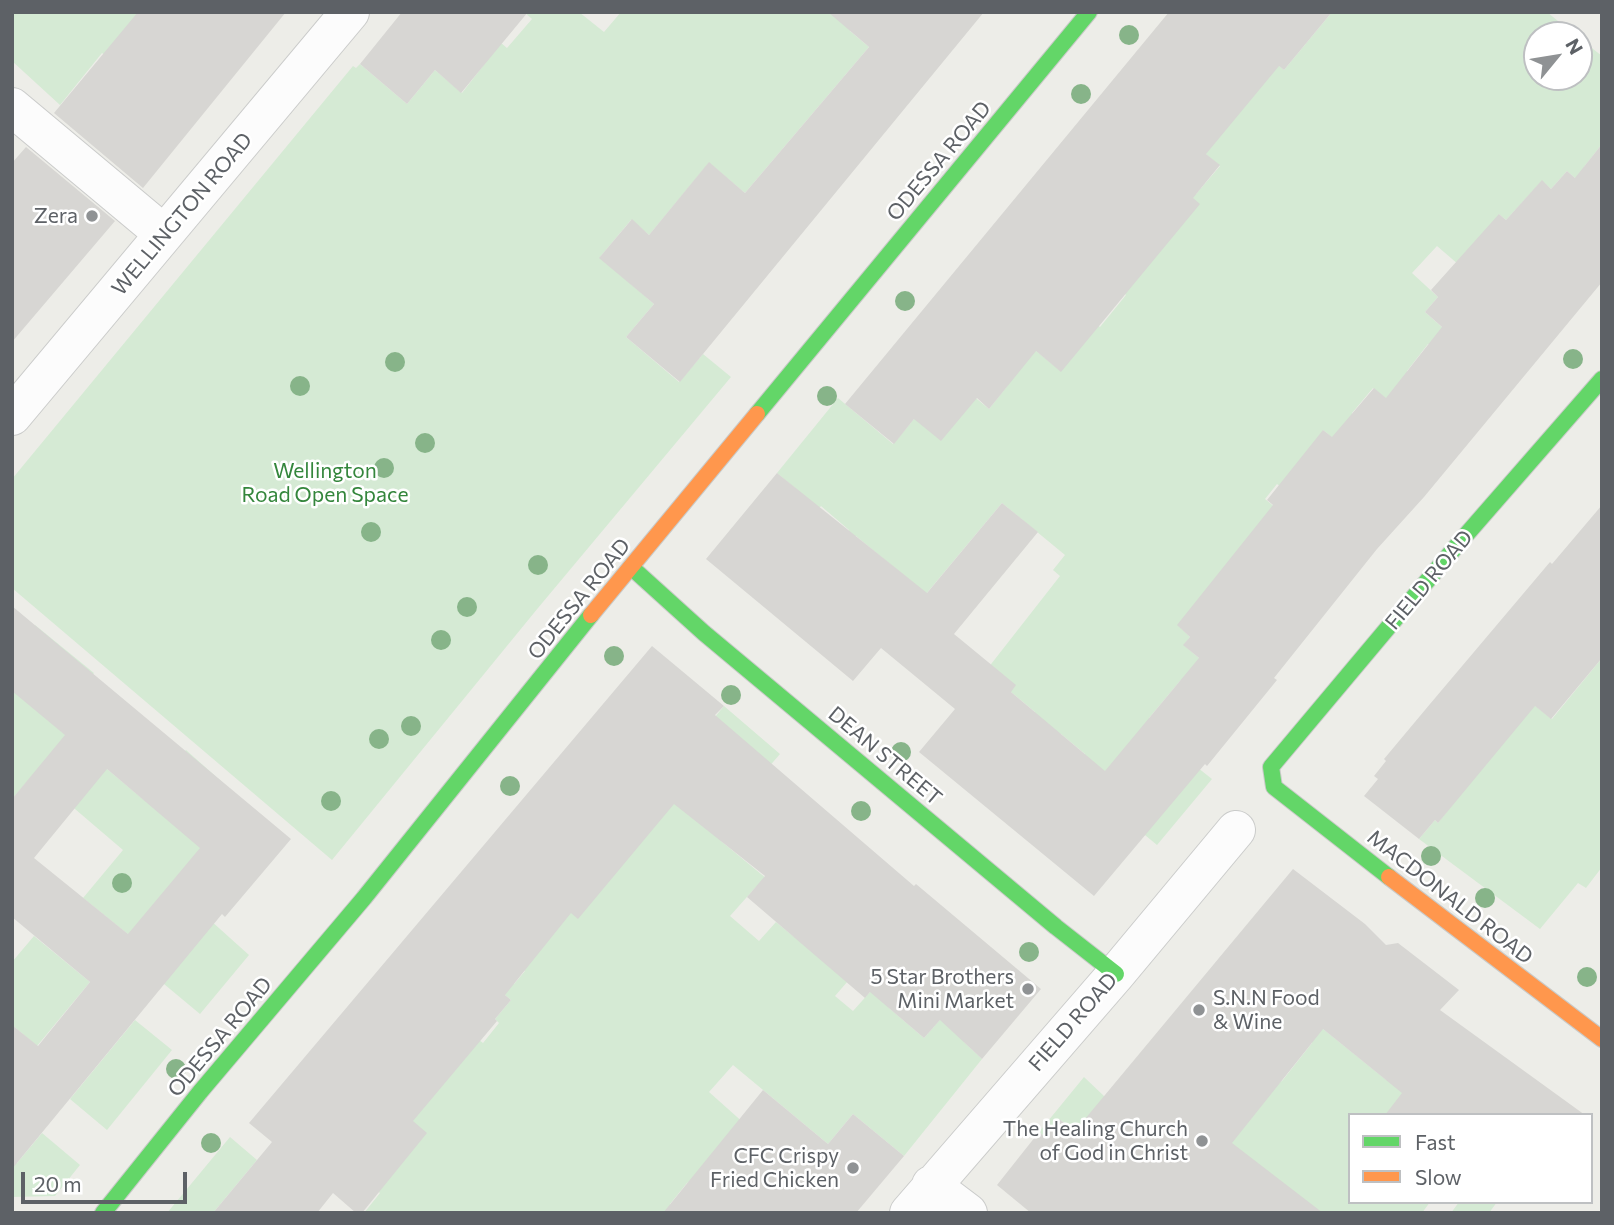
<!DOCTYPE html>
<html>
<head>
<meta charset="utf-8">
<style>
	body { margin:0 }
	#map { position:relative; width:1614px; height:1225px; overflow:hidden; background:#edede8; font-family:Commissioner,sans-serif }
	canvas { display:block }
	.frame { position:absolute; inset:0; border:14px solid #5d6166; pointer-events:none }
	.legend { position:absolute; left:1348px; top:1113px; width:245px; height:91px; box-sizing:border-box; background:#fff; border:2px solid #bec0c2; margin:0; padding:9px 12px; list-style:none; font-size:21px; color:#5d6166 }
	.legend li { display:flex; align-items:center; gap:14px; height:35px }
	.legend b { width:35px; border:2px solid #bec0c2 }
	.north { position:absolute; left:1523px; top:21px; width:70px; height:70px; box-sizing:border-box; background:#fff; border:2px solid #bec0c2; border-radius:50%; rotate:60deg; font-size:19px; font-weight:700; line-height:28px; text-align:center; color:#5d6166 }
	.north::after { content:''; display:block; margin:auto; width:24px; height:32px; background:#8f9294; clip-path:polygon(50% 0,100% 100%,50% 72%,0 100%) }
	.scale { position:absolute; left:21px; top:1172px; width:166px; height:32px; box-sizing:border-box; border:4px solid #5d6166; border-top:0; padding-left:9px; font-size:21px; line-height:24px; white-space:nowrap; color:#5d6166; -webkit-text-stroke:5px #fff; paint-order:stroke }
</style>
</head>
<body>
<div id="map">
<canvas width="1614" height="1225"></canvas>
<div class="frame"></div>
<ul class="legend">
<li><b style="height:9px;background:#63d668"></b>Fast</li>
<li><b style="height:9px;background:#ff974d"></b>Slow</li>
</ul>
<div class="north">N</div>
<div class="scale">20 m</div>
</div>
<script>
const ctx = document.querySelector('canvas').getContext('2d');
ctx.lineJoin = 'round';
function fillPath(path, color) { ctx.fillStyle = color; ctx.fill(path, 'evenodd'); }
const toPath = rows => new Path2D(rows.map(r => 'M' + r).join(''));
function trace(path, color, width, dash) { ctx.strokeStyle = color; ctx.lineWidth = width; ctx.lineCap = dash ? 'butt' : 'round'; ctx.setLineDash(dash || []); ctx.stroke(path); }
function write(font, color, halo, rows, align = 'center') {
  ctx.font = font + ' Commissioner,sans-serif'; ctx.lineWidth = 5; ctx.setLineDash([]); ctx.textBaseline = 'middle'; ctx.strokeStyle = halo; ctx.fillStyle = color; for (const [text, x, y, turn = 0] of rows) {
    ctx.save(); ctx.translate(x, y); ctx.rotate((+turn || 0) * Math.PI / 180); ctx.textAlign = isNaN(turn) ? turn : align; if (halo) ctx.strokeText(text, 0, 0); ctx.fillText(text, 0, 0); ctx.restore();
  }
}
const green = toPath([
	[15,12,138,12,143,86,102,53,60,105,12,61,12,15],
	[464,12,507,48,532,19,524,12,579,12,604,32,621,12,864,12,850,31,869,47,745,193,709,163,649,235,631,220,600,257,654,304,626,337,679,382,703,354,731,377,538,608,332,860,12,588,12,479,353,66,356,68,360,64,407,104,435,70,462,93,486,62],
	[1332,12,1547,12,1575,35,1537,35,1537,77,1579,77,1579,38,1602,56,1602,144,1584,167,1600,181,1591,192,1567,171,1551,189,1542,181,1506,220,1499,214,1502,302,1437,246,1412,273,1438,297,1425,312,1463,346,1428,344,1407,371,1428,390,1407,416,1373,388,1352,413,1355,457,1323,430,1321,520,1277,484,1265,499,1287,517,1178,625,1190,637,1184,645,1209,667,1180,681,1149,718,1188,760,1212,779,1157,845,1070,773,1085,754,1061,734,1019,732,1035,712,1011,692,970,691,1060,576,1053,570,1065,555,1002,503,926,594,856,536,819,566,849,530,821,506,791,543,797,490,777,473,838,398,893,444,914,419,954,380,989,409,1008,385,1004,325,1061,371,1039,277,1100,327,1126,295,1109,279,1158,169,1196,194,1220,166,1201,150,1235,29,1284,70],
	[35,625,94,673,52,723,144,800,186,750,222,782,209,837,210,920,249,955,200,1014,164,984,129,935,83,898,123,850,34,774,12,799,12,653],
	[1602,658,1602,867,1586,888,1578,883,1540,929,1419,839,1435,820,1438,823,1529,701,1552,719],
	[724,706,780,754,730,812,738,820,721,841,767,879,754,889,730,916,759,941,776,922,793,936,867,959,835,996,853,1011,879,982,889,1008,924,1038,945,1014,981,1022,964,1042,982,1059,904,1156,853,1114,828,1144,733,1065,709,1092,764,1141,687,1183,670,1204,680,1213,364,1213,380,1193,345,1164,367,1084,478,1039,483,1043,499,1023,495,1019,511,1000,467,963,514,984,525,971,513,962],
	[34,936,90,982,37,1046,12,1025,12,962],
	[1286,999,1385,1079,1459,1115,1350,1115,1350,1202,1430,1202,1422,1213,1196,1213,1060,1120,1045,1137,1039,1132,1084,1077,1104,1096,1236,1205,1192,1113,1282,1081,1312,1043,1275,1013],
	[135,1020,172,1050,107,1130,70,1099],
	[42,1133,80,1165,55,1196,12,1197,12,1160,17,1163],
	[230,1137,257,1160,213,1213,167,1213],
	[1459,1202,1497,1202,1489,1213,1451,1213]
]);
const building = toPath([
	[138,12,286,12,143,188,54,113],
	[402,12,528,12,461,93,435,70,407,104,360,64],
	[828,12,984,12,680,382,626,337,654,304,599,258,632,219,649,235,709,162,745,193,869,47],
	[1169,12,1332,12,1284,70,1279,66,1206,154,1220,165,1193,198,1200,204,1061,372,1036,351,989,409,977,398,941,441,914,419,894,444,845,404],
	[1602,144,1602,282,1424,497,1377,549,1274,678,1277,680,1207,766,1205,764,1094,896,919,752,955,709,881,648,853,681,706,559,777,473,927,593,1002,503,1038,532,954,634,1016,685,1011,692,1105,771,1199,658,1183,645,1190,637,1177,625,1273,505,1267,500,1323,430,1332,437,1374,388,1386,398,1442,327,1425,312,1438,297,1431,290,1499,214,1506,220,1542,180,1551,189,1567,171,1575,178],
	[26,147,115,221,12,342,12,163],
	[1602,505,1602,658,1551,719,1535,706,1438,823,1435,820,1419,839,1364,796,1378,779,1374,776,1386,761,1384,759,1430,704,1550,562,1552,564],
	[12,606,291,839,225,917,222,914,12,1169,12,1025,38,1046,90,982,12,917,12,799,65,735,12,691],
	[107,769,200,848,128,934,34,858],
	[652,646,724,706,715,715,914,886,916,884,1041,989,982,1059,940,1020,924,1038,870,992,865,998,747,897,765,876,674,804,578,919,571,913,505,995,511,1000,495,1019,497,1021,413,1121,427,1133,362,1213,356,1213,333,1193,317,1213,213,1213,272,1142,249,1123],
	[1293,869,1365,924,1386,945,1398,943,1459,990,1440,1010,1585,1115,1385,1115,1402,1093,1323,1029,1232,1143,1323,1213,1031,1213,997,1185,1039,1132,1045,1137,1059,1119,1075,1131],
	[763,1090,828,1144,853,1114,904,1156,856,1213,663,1213]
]);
const street = toPath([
	[12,107,164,234],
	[12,416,350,12],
	[931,1185,968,1213],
	[909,1213,1116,974,1236,830]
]);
const fast = toPath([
	[757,414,1089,12],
	[631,567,704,633,1056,927,1116,974],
	[1389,877,1274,787,1271,767,1459,543,1602,379],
	[103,1213,200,1092,364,898,591,615]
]);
const slow = toPath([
	[591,615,757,414],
	[1389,877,1602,1039]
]);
const trees = [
	[1129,35],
	[1081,94],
	[905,301],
	[1573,359],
	[395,362],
	[300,386],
	[827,396],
	[425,443],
	[384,468],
	[371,532],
	[538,565],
	[467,607],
	[441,640],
	[614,656],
	[731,695],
	[411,726],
	[379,739],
	[901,752],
	[510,786],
	[331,801],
	[861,811],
	[1431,856],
	[122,883],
	[1485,898],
	[1029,952],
	[1587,977],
	[176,1069],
	[211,1143]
];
const markers = [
	[92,216,7,"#8f9294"],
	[1028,989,7,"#8f9294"],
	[1199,1010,7,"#8f9294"],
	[1202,1141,7,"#8f9294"],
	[853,1168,7,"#8f9294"]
];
const streetNames = [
	["ODESSA ROAD",939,161,-50],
	["WELLINGTON ROAD",182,214,-50],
	["FIELD ROAD",1429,580,-50],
	["ODESSA ROAD",579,599,-51],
	["DEAN STREET",885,756,40],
	["MACDONALD ROAD",1450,897,38],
	["FIELD ROAD",1073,1022,-49],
	["ODESSA ROAD",220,1037,-50]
];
const poiNames = [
	["Zera",78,216],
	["5 Star Brothers",1014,977],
	["Mini Market",1014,1001],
	["S.N.N Food",1213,998,"left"],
	["& Wine",1213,1022,"left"],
	["The Healing Church",1188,1129],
	["of God in Christ",1188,1153],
	["CFC Crispy",839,1156],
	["Fried Chicken",839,1180]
];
const parkNames = [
	["Wellington",325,471],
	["Road Open Space",325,495]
];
fillPath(green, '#d5ead4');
fillPath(building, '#d7d6d3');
trace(street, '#cacbca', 40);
trace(fast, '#c9cac8', 18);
trace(slow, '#c9cac8', 18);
trace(street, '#fcfcfc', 38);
trace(fast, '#63d668', 16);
trace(slow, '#ff974d', 16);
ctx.fillStyle = '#87b489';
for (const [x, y] of trees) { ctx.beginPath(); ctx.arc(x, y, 10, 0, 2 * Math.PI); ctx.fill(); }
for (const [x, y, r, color] of markers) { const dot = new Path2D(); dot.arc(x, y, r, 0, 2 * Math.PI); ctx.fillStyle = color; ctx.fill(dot); trace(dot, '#fff', 2.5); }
write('21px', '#5d6166', '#fff', streetNames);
write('21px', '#5d6166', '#fff', poiNames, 'right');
write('21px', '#34863c', '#fff', parkNames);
</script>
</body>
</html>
